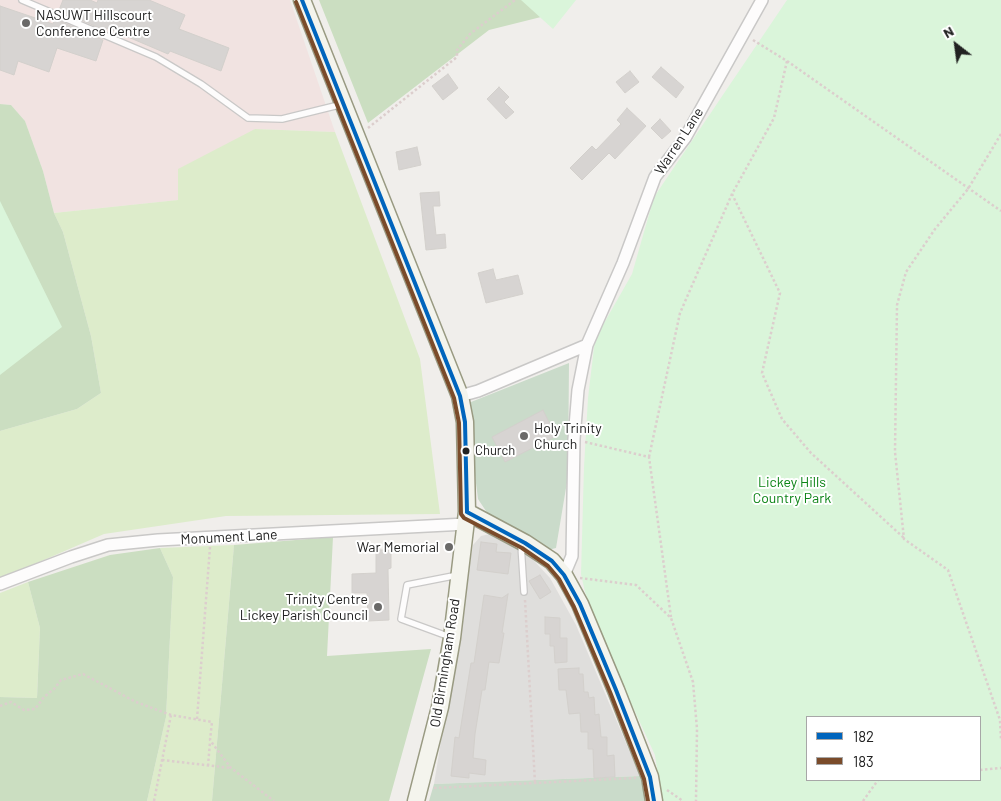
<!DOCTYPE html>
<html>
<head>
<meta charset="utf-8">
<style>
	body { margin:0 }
	#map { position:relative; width:1001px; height:801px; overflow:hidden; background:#f0eeeb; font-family:Barlow,sans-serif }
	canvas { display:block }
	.legend { position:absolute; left:806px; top:716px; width:175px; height:65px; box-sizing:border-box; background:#fff; border:1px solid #a7a7a7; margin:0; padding:6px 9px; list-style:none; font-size:15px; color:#222 }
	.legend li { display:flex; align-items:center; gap:10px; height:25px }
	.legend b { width:25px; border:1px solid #a7a7a7 }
	.north { position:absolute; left:931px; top:20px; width:50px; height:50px; -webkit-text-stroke:4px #fff; paint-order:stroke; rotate:330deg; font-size:14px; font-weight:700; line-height:20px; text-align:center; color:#222 }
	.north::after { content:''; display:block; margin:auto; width:18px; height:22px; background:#222; clip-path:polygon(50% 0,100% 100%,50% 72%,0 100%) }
</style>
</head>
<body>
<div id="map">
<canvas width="1001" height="801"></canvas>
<ul class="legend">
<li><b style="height:6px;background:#0065bd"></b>182</li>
<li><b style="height:6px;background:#7a4b2a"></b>183</li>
</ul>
<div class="north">N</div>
</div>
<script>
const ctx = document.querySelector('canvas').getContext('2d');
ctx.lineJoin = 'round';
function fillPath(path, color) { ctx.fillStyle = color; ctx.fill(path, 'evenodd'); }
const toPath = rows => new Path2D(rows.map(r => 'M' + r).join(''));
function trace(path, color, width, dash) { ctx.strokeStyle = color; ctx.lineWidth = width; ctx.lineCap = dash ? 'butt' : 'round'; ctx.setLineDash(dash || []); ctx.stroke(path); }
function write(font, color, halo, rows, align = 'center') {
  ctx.font = font + ' Barlow,sans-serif'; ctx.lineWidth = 4; ctx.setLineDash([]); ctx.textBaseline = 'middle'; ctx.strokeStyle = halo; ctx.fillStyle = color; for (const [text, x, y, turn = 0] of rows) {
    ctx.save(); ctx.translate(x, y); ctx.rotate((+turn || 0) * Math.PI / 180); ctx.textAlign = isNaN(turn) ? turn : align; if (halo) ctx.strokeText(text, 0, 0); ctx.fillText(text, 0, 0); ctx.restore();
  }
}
const residential = toPath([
	[490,534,525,551,550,578,576,625,640,776,434,784,473,545,481,536]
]);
const commercial = toPath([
	[0,0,290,0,335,132,255,129,179,200,54,213,43,171,25,121,11,105,0,104]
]);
const grass = toPath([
	[255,129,335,132,420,359,440,514,226,516,104,534,0,579,0,431,77,409,101,393,91,336,63,232,54,213,178,200,178,169],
	[234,545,212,801,147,801,166,717,173,577,160,548],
	[28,582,40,628,37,698,0,697,0,593]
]);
const forest = toPath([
	[319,0,565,0,553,14,489,30,368,123],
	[0,104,11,105,25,121,43,171,54,213,63,232,91,336,101,393,77,409,0,431],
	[333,537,327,656,431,649,389,801,212,801,234,545],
	[160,548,173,577,166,717,147,801,0,801,0,697,37,698,40,628,28,582,110,555]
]);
const cemetery = toPath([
	[569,363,568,476,556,548,548,550,488,514,478,499,466,404],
	[640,776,646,801,429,801,434,784]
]);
const park = toPath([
	[521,0,576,0,553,29],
	[787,0,1001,0,1001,801,662,801,655,755,625,690,585,592,581,574,584,467,588,398,595,339,632,274,654,197],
	[807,717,980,717,980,780,807,780],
	[0,201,62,327,0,375]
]);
const building = toPath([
	[63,0,90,0,97,3,98,0,149,0,185,15,179,29,229,48,221,71,170,51,168,54,107,28,106,31,59,10,63,0],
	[0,6,53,24,55,19,103,40,96,61,57,48,49,72,18,61,14,75,0,70,0,6],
	[661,67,684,87,676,98,652,77,661,67],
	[630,71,639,82,625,93,616,82,630,71],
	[448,74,458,88,443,100,432,86,448,74],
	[499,87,509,97,504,102,514,112,506,119,487,99,499,87],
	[627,108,646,126,615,159,609,153,582,180,570,168,592,146,596,150,621,124,617,120,627,108],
	[660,119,671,131,662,139,651,128,660,119],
	[417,147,421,165,399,170,396,152,417,147],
	[439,192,440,206,433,206,436,235,445,234,446,248,426,250,420,193,439,192],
	[493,269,496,280,518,275,523,294,486,303,478,273,493,269],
	[543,410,556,436,505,462,492,437,543,410],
	[481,542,497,544,496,552,511,553,508,574,477,570,481,542],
	[376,550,391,550,391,568,388,569,389,620,368,621,367,593,352,593,352,574,376,573,376,550],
	[540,575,551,592,540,599,529,581,540,575],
	[508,594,502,633,504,633,499,663,489,662,485,690,482,690,475,734,473,758,486,760,485,775,469,773,469,778,451,776,455,737,459,738,471,663,474,663,484,595,502,598,508,594],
	[545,617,560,618,560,638,567,638,567,662,555,663,554,646,550,646,550,634,545,634,545,617],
	[579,668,579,674,583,674,584,692,588,692,589,698,594,697,595,715,599,714,601,737,607,737,607,756,614,755,615,777,594,778,593,749,588,749,588,732,581,732,580,713,569,714,566,690,559,690,558,669,579,668]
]);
const path = toPath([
	[753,40,787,61,1001,211],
	[787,61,774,118,732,194,780,293,762,373,782,419,811,453,904,538],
	[368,128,457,57,457,50,470,34,515,0],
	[1001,134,968,189,935,229,906,272,897,305,895,452,904,539,948,570,1000,720,1001,739],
	[585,442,649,457,671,617],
	[649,457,680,313,732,194],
	[580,578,636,585,671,618,693,682,697,729,696,801],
	[525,600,535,783],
	[0,706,11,702,24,710,35,709,44,697,54,689,61,680,83,674,136,702,171,715,212,722,210,740,231,768,274,801],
	[197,719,210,547],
	[162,760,231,768],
	[208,766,210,742],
	[980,770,1001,768],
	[434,788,636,778],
	[667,790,683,801],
	[154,801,171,715],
	[863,801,878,780]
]);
const lane = toPath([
	[22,0,156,57,201,84,248,118,282,119,343,104],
	[521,545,524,592],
	[450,637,401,619,407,585,458,575]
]);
const street = toPath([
	[460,396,478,391,587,345,623,263,655,177,685,138,762,0],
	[564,575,572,556,574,439,578,390,587,345],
	[0,584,71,557,108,545,158,540,466,524]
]);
const secondary = toPath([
	[302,0,460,396,465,422,467,512,452,638,440,707,416,801],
	[467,512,525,543,552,561,564,575,580,604,616,690,650,777,654,801]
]);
const bus1 = toPath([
	[302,0,460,396,465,422,467,512],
	[467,512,525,543,552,561,564,575,580,604,616,690,650,777,654,801]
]);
const bus2 = toPath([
	[296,2,454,398,459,423,461,514,464,518,522,548,548,566,559,579,574,607,610,692,644,779,648,801]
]);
const markers = [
	[26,23,5,"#6a6968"],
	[524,436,5,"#6a6968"],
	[466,451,4.5,"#222"],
	[449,547,5,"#6a6968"],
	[378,607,5,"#6a6968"]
];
const busNames = [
	["Church",475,451]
];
const poiNames = [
	["NASUWT Hillscourt",36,15],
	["Conference Centre",36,31],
	["Holy Trinity",534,428],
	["Church",534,444],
	["War Memorial",439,547,"right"],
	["Trinity Centre",368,599,"right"],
	["Lickey Parish Council",368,615,"right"]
];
const streetNames = [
	["Warren Lane",679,141,-57],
	["Monument Lane",229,537,-3],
	["Old Birmingham Road",445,663,-81]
];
const parkNames = [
	["Lickey Hills",792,482],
	["Country Park",792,498]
];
fillPath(residential, '#dfdedc');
fillPath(commercial, '#f1e3e1');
fillPath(grass, '#ddeccb');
fillPath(forest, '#cbdec1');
fillPath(cemetery, '#cadbca');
fillPath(park, '#daf5da');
fillPath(building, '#d7d4d2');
trace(building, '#d3d0cc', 1);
trace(lane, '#c9c8c7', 8);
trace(street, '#c9c8c7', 14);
trace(secondary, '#999a82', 19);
trace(path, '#dccecd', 2.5, [2.5, 2.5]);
trace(lane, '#fdfcfc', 5.5);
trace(street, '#fdfcfc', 11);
trace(secondary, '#f4f4ed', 16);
trace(bus1, '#0065bd', 4);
trace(bus2, '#7a4b2a', 4);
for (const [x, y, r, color] of markers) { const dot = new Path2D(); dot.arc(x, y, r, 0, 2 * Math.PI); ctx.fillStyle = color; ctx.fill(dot); trace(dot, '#fff', 2); }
write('13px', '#222', '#fff', busNames, 'left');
write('14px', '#222', '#fff', poiNames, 'left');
write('14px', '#222', '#fff', streetNames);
write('14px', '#0c8416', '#fff', parkNames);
</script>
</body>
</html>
